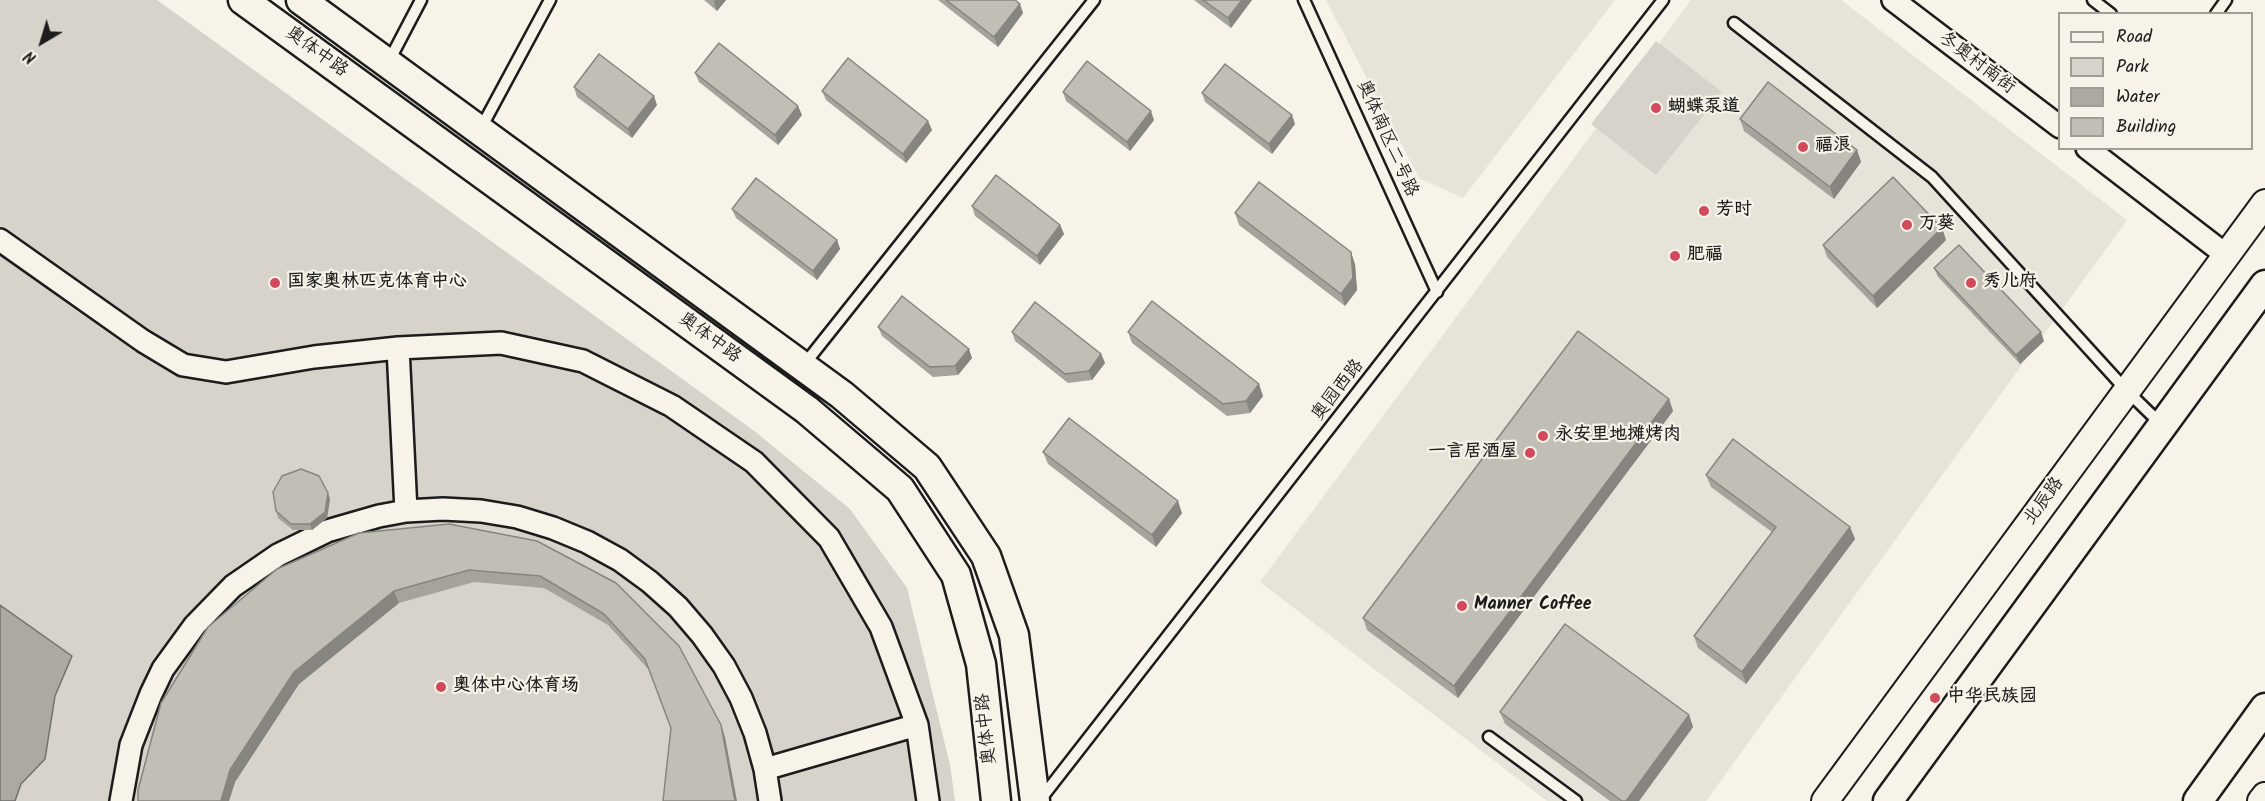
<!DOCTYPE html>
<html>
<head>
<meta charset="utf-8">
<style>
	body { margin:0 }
	#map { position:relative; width:2265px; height:801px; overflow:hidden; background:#f7f3e8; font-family:Kalam,sans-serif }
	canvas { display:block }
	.legend { position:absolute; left:2058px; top:12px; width:195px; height:138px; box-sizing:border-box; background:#f7f3e8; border:2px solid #9f9d96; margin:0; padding:8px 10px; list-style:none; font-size:18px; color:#1c1c1c }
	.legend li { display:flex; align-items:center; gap:12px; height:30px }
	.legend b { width:30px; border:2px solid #9f9d96 }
	.north { position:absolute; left:12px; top:12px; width:60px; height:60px; -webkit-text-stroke:4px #f7f3e8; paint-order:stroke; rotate:218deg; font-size:16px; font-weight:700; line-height:24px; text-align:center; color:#1c1c1c }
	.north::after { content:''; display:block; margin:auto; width:21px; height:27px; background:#1c1c1c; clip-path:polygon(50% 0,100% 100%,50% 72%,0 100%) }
</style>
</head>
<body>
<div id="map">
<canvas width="2265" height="801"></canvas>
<ul class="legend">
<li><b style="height:8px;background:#f7f3e8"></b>Road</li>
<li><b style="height:16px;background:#d7d3cb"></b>Park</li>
<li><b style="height:16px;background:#aca9a2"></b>Water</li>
<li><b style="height:16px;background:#c0beb5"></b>Building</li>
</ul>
<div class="north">N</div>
</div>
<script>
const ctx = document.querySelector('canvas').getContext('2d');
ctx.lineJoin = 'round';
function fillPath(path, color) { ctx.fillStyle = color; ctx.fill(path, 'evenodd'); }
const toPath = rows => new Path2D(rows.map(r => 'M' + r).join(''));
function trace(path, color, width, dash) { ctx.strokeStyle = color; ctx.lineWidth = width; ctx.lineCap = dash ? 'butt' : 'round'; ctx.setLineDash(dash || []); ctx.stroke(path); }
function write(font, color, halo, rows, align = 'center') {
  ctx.font = font + ' Kalam,"LXGW WenKai TC",sans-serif'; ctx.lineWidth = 4.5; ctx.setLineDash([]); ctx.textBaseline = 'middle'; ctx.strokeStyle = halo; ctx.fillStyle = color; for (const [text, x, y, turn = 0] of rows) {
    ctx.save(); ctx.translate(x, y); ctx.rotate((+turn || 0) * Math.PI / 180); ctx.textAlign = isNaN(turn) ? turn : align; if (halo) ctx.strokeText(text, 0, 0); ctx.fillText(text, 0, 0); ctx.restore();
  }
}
const built = toPath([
	[1326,0,1615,0,1463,198,1419,178],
	[1691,0,1841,0,2127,220,1706,801,1547,801,1260,582]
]);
const green = toPath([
	[0,0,157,0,753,430,850,509,907,588,950,765,955,801,0,801],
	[1656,41,1722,92,1656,175,1591,124]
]);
const water = toPath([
	[0,605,72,656,55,696,45,759,21,784,15,801,0,801,0,605]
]);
const service = toPath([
	[1304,0,1437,292],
	[2093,0,2111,14],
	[2216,14,2226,0],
	[1734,23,1932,177,2127,391,2162,425],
	[388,63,421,0],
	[480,130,550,0],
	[803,366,1094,0],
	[1489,737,1576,801],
	[1040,800,1663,0]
]);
const minor = toPath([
	[1893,0,2060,127],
	[2087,148,2226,255],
	[0,240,143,341,183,365,226,372,314,357,398,348,501,343,583,361,672,406,754,462,829,538,881,627,917,725,928,801],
	[398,348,406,511],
	[765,769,917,725],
	[121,801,131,745,151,694,163,669,195,625,233,586,278,555,327,531,379,516,406,511,443,509,481,511,517,517,553,528,587,542,620,560,650,582,678,607,702,635,724,666,741,698,755,733,765,769,770,801]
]);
const tertiary = toPath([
	[1825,801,2265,203],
	[2261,801,2265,796]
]);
const secondary = toPath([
	[243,0,807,410,900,489,956,575,981,664,996,801],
	[301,0,842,395,927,467,986,556,1014,635,1035,801],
	[1888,801,2265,285],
	[2198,801,2265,708]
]);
const wall = toPath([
	[704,0,726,0,717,11],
	[938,0,1015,0,1023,13,998,47],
	[1194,0,1252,0,1231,28],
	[695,73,802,115,778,145,699,82],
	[574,87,657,105,632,138,577,97],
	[822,91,932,130,906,163,826,100],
	[1063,92,1154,120,1130,151,1066,101],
	[1202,93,1295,124,1272,154,1205,102],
	[1740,119,1857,150,1861,162,1834,199,1744,131],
	[972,206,1060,225,1064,234,1040,265,975,216],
	[732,209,837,240,840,249,817,280,736,218],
	[1235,213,1355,264,1357,290,1345,306,1239,225],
	[1942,228,1946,240,1877,308,1827,257,1823,245],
	[1934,268,2044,341,2020,364,1938,277],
	[878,327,972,358,958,375,933,377,882,336],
	[1012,332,1101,354,1105,363,1092,380,1068,383,1015,341],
	[1128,332,1263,396,1250,413,1227,416,1132,343],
	[1669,399,1673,411,1458,698,1367,630,1363,618],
	[1043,452,1182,513,1156,547,1048,464],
	[1706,475,1850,527,1855,539,1746,684,1698,648,1694,636,1772,532,1711,487],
	[330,499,327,518,312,530,293,530,278,518,276,511],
	[537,541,725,737,671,728,650,671,608,625,544,588,474,582,399,603,299,684,235,782,229,801,138,801,208,627],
	[1500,712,1689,715,1693,727,1639,801,1610,801,1505,724]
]);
const shadedWall = toPath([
	[715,0,726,0,717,11,714,2],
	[1242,0,1252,0,1231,28,1228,18],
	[1020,4,1023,13,998,47,994,37],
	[654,96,657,105,632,138,628,129],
	[798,106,802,115,778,145,775,135],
	[1151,111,1154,120,1130,151,1127,142],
	[1292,115,1295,124,1272,154,1269,144],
	[928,121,932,130,906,163,903,154],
	[1857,150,1861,162,1834,199,1830,187],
	[1060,225,1064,234,1040,265,1037,256],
	[1942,228,1946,240,1877,308,1873,296],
	[837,240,840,249,817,280,813,271],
	[1351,252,1355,264,1357,290,1345,306,1341,294],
	[2041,332,2044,341,2020,364,2016,355],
	[969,349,972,358,958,375,955,366],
	[1101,354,1105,363,1092,380,1089,371],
	[1259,384,1263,396,1250,413,1246,401],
	[1669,399,1673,411,1458,698,1454,686],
	[328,493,330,499,327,518,312,530,310,524],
	[1178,501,1182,513,1156,547,1152,535],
	[1850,527,1855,539,1746,684,1742,672],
	[394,591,399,603,299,684,235,782,229,801,221,801,230,770,294,672],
	[1689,715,1693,727,1639,801,1626,801],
	[721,725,725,737,737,801,735,801]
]);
const building = toPath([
	[946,0,1015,0,1020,4,994,37,946,0],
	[1203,0,1242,0,1228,18,1203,0],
	[719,43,798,106,775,135,695,73,719,43],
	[599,54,654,96,628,129,574,87,599,54],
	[848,58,928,121,903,154,822,91,848,58],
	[1087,61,1151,111,1127,142,1063,92,1087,61],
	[1225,64,1292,115,1269,144,1202,93,1225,64],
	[1768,82,1857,150,1830,187,1740,119,1768,82],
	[996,175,1060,225,1037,256,972,206,996,175],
	[1893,177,1942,228,1873,296,1823,245,1893,177],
	[756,178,837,240,813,271,732,209,756,178],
	[1259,182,1351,252,1353,278,1341,294,1235,213,1259,182],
	[1959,245,2041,332,2016,355,1934,268,1959,245],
	[902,296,969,349,955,366,930,367,878,327,902,296],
	[1152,301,1259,384,1246,401,1223,404,1128,332,1152,301],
	[1035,302,1101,354,1089,371,1065,374,1012,332,1035,302],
	[1578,331,1669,399,1454,686,1363,618,1578,331],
	[1069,418,1178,501,1152,535,1043,452,1069,418],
	[1733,439,1850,527,1742,672,1694,636,1776,527,1706,475,1733,439],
	[301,469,319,476,328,493,325,512,310,524,291,524,276,511,273,492,282,476,301,469],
	[449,524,537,541,616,583,679,646,721,725,735,801,663,801,671,728,645,659,604,614,540,576,469,570,394,591,294,672,230,770,221,801,138,801,138,790,161,703,208,627,277,569,359,533,449,524],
	[1565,624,1689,715,1626,801,1622,801,1500,712,1565,624]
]);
const markers = [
	[1656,108,6,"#d1495b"],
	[1803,147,6,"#d1495b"],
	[1704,211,6,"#d1495b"],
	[1907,225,6,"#d1495b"],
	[1675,256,6,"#d1495b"],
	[275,283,6,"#d1495b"],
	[1971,283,6,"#d1495b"],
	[1543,436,6,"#d1495b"],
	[1530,453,6,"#d1495b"],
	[1462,606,6,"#d1495b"],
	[441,687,6,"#d1495b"],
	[1935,698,6,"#d1495b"]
];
const streetNames = [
	["奥体中路",316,53,36],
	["冬奥村南街",1976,64,37],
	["奥体南区二号路",1386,139,66],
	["奥体中路",709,339,36],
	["奥园西路",1339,391,-52],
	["北辰路",2045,502,-54],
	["奥体中路",988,729,-96]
];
const poiNames = [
	["蝴蝶泵道",1668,108],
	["福浪",1815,147],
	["芳时",1716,211],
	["万葵",1919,225],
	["肥福",1687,256],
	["国家奥林匹克体育中心",287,283],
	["秀儿府",1983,283],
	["永安里地摊烤肉",1555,436],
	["一言居酒屋",1518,453,"right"],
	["Manner Coffee",1474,606],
	["奥体中心体育场",453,687],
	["中华民族园",1947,698]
];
fillPath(built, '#e6e3d9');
fillPath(green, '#d7d3cb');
fillPath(water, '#aca9a2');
trace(water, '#72716c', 1.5);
trace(service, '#1c1c1c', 15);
trace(minor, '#1c1c1c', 26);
trace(tertiary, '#1c1c1c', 30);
trace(secondary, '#1c1c1c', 33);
trace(service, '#f7f3e8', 10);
trace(minor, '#f7f3e8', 21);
trace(tertiary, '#f7f3e8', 26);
trace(secondary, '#f7f3e8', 28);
fillPath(wall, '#a5a39c');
fillPath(shadedWall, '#86857f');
fillPath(building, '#c0beb5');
trace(building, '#86857f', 1.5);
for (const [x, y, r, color] of markers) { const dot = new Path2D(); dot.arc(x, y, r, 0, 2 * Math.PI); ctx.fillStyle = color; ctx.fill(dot); trace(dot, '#f7f3e8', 2); }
write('18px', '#1c1c1c', '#f7f3e8', streetNames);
write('bold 18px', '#1c1c1c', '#f7f3e8', poiNames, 'left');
</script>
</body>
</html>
